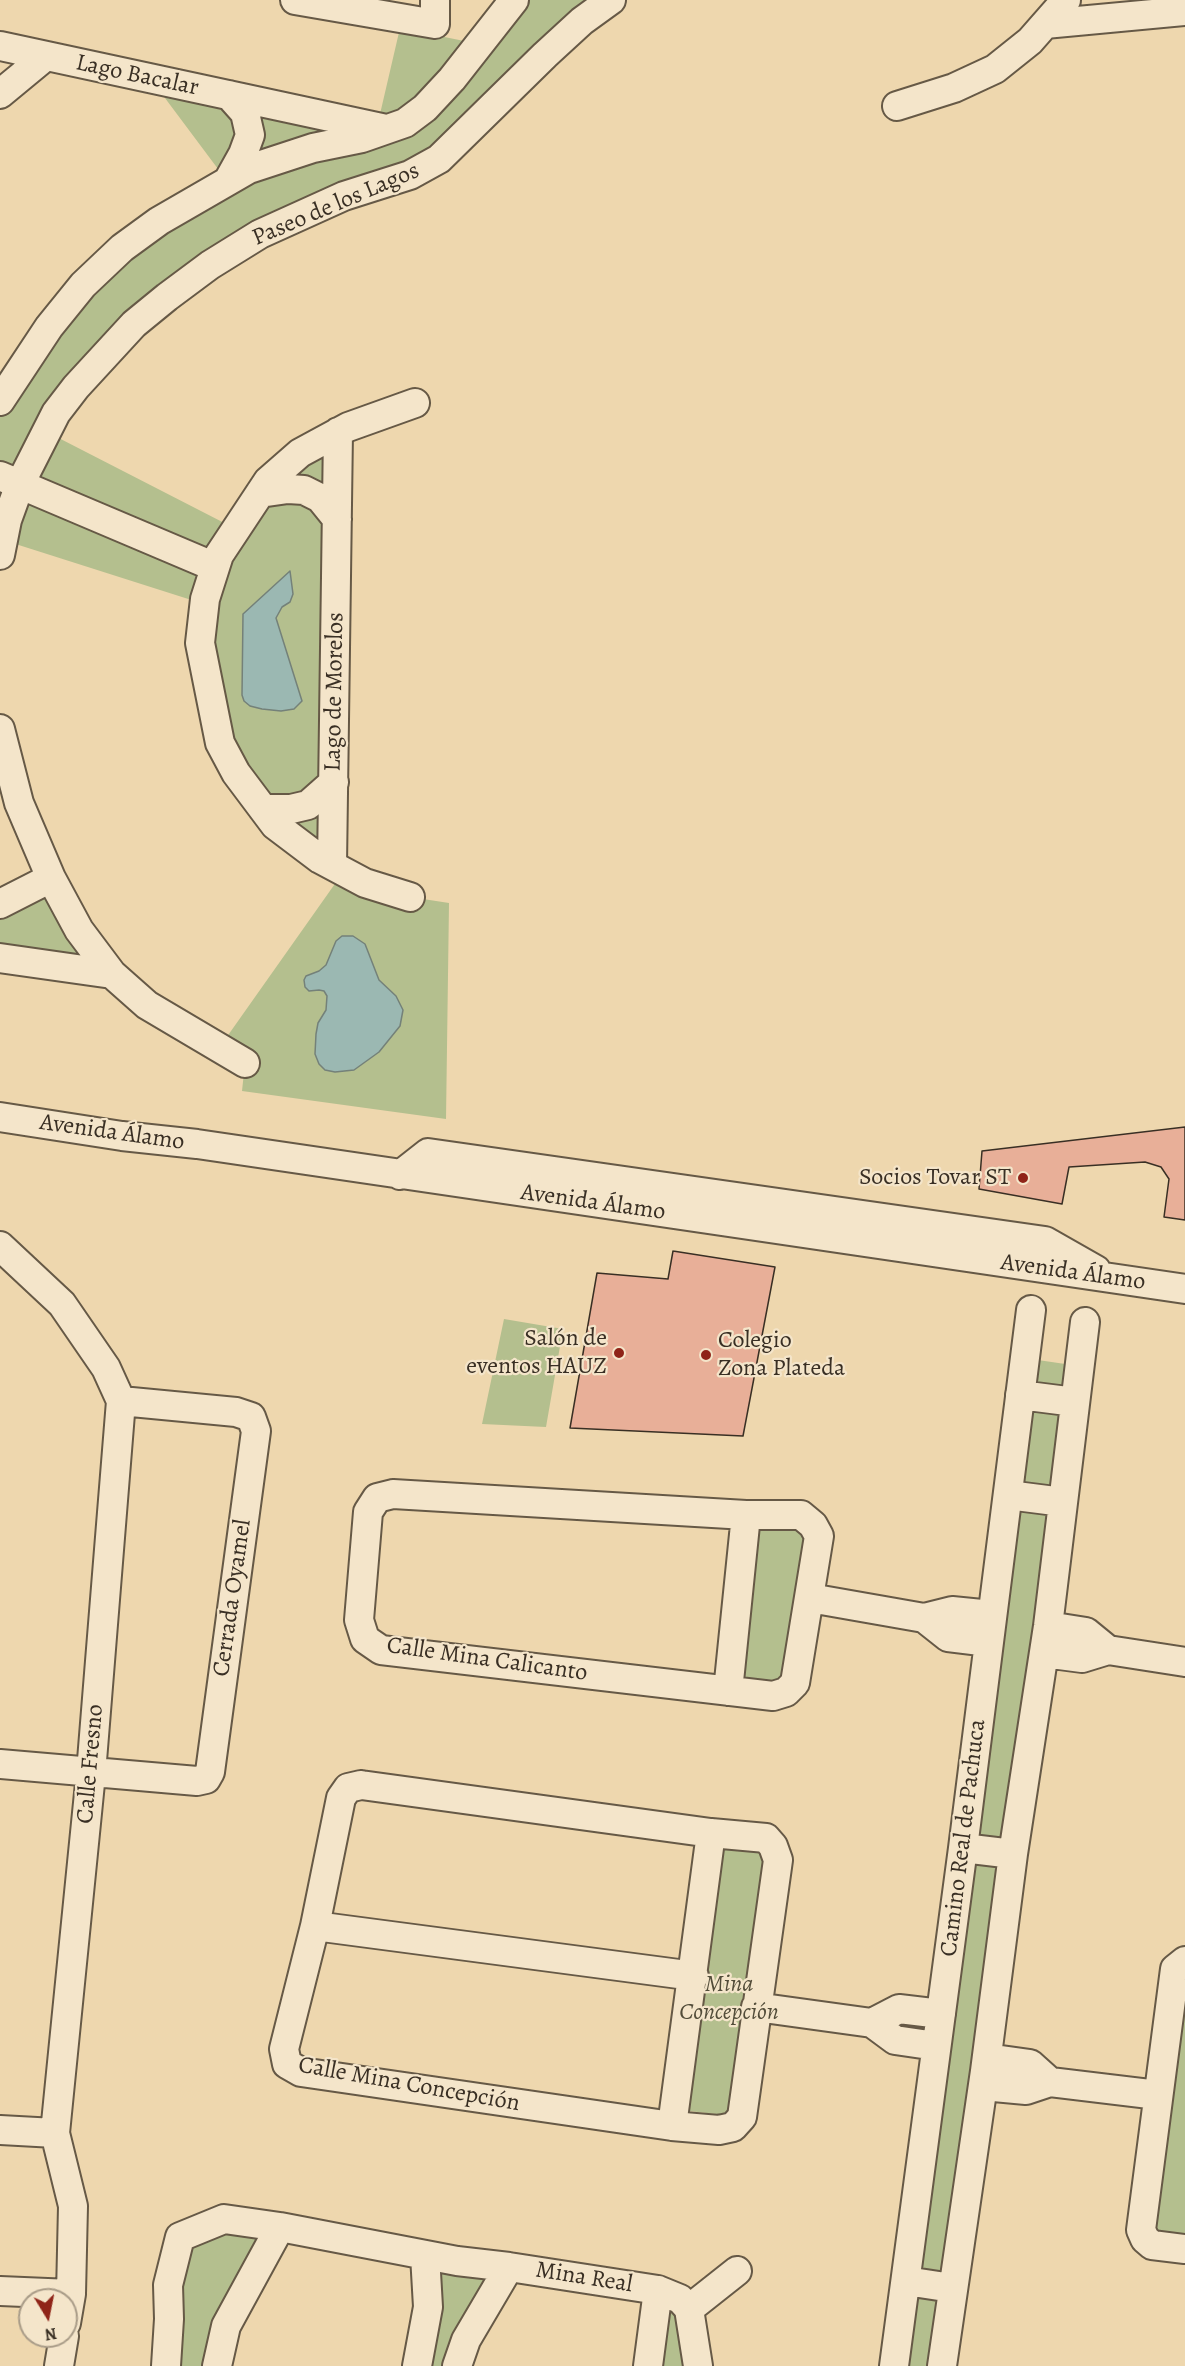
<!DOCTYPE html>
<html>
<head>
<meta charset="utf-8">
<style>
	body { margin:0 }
	#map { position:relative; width:1185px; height:2366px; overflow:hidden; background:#eed7ae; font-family:Alegreya,serif }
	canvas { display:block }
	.north { position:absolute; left:18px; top:2288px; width:60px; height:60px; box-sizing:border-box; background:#f4e5ca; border:2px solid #a99c88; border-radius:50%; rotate:170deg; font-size:16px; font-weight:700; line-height:24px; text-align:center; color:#392f24 }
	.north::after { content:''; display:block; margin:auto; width:21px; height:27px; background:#8f2418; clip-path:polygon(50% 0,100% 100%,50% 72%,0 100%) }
</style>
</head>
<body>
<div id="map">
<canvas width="1185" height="2366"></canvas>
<div class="north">N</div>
</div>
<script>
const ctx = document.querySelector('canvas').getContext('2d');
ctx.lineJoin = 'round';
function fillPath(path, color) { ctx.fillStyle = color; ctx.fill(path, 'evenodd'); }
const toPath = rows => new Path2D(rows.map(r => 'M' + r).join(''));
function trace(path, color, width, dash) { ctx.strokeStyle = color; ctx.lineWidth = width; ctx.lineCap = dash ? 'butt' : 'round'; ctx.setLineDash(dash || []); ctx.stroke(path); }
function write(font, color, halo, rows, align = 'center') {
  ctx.font = font + ' Alegreya,serif'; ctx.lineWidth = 4.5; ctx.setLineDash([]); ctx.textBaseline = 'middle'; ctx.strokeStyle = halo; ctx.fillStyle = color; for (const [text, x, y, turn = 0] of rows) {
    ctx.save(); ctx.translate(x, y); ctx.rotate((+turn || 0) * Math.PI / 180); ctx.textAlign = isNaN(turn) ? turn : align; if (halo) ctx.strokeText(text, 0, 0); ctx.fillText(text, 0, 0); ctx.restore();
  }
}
const green = toPath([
	[514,0,611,0,476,125,210,265,47,432,236,529,338,432,332,865,236,773,204,604,3,540,0,555,0,401,83,285,227,181,150,78,377,127,400,28,479,44],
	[344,871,410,897,449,903,446,1119,242,1091,245,1063,219,1048],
	[51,878,112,974,0,958,0,904],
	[504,1319,563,1329,546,1427,482,1424],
	[1024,1358,1079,1366,942,2366,894,2366],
	[758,1521,810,1527,790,1685,743,1679],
	[723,1844,770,1848,733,2116,689,2111],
	[1185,1980,1185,2238,1151,2233],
	[280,2227,217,2366,166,2366,180,2237],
	[425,2255,509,2267,457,2366,417,2366],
	[661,2293,675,2299,696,2366,649,2366]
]);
const water = toPath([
	[290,571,293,594,290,602,282,607,276,618,302,701,294,709,281,711,262,709,250,706,244,701,242,695,243,614,290,571],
	[342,936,353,936,365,944,379,980,396,996,403,1010,400,1026,379,1052,354,1070,335,1072,325,1070,319,1064,315,1054,316,1034,318,1023,326,1010,327,996,324,991,319,990,309,991,305,987,304,980,306,976,319,971,326,965,336,941,342,936]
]);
const building = toPath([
	[1185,1127,1185,1220,1164,1217,1169,1179,1161,1167,1145,1162,1069,1167,1062,1204,979,1189,982,1151,1185,1127],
	[673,1251,775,1267,743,1436,570,1428,597,1273,668,1279,673,1251]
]);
const minor = toPath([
	[295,0,435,24,435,0],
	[1045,24,1185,11],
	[0,46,386,129],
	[0,94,46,56],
	[897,106,954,88,995,69,1030,41,1066,0],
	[228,181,243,154,250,135,245,113,229,95],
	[0,401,49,327,83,285,122,248,159,221,249,169,313,148,362,138,405,123,425,108,452,79,514,0],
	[0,476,215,567],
	[260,493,288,489,304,490,320,498,337,519],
	[0,555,7,520,20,484,56,413,76,387,134,324,167,297,210,265,260,234,344,196,410,175,439,159,545,55,582,21,611,0],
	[0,729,19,803,51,878,79,930,112,974,0,958],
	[263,809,291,809,308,805,334,782],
	[332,865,338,432],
	[410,897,365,883,320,859,275,825,236,773,220,743,200,643,205,599,219,555,268,481,300,453,348,427,415,403],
	[0,904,51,878],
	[112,974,147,1005,245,1063],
	[0,1117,122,1136,197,1144,1185,1289],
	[400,1175,428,1153,1045,1241,1096,1270],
	[0,1246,62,1304,106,1368,121,1401,91,1773,55,2133,73,2206,71,2294,66,2323],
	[1020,1395,1075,1402],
	[393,1494,746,1515,801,1515,813,1525,819,1536,795,1683,786,1692,773,1696,381,1650,365,1639,359,1620,368,1512,377,1498,393,1494],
	[1008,1495,1063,1502],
	[810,1598,924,1618],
	[989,1642,948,1637,924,1618,952,1611,992,1615],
	[1108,1650,1185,1662],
	[1044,1653,1082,1658,1108,1650,1086,1632,1048,1626],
	[728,1691,746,1515],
	[0,1764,197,1781,206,1779,210,1772,256,1431,251,1417,236,1412,121,1401],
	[361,1785,711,1833,766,1838,773,1846,778,1860,742,2117,733,2127,719,2130,672,2126,301,2072,287,2064,284,2049,315,1926,341,1798,348,1788,361,1785],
	[963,1848,1013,1854],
	[315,1926,694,1976],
	[1185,1961,1175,1969,1141,2230,1145,2239,1152,2245,1185,2249],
	[756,2007,872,2023],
	[936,2046,895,2040,872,2023,899,2009,941,2014],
	[1050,2082,1158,2095],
	[983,2086,1026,2090,1050,2082,1030,2064,987,2058],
	[672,2126,711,1833],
	[0,2130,55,2133],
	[906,2281,952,2288],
	[0,2291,71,2294],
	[689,2309,737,2271],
	[59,2366,64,2336],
	[166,2366,169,2319,168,2285,180,2237,224,2219,280,2227,457,2261,509,2267,658,2290,680,2299,689,2309,698,2366],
	[217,2366,226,2326,280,2227],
	[417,2366,428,2307,425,2255],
	[457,2366,466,2340,509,2267],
	[648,2366,658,2290],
	[894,2366,963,1848,1031,1310],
	[942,2366,985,2071,1013,1854,1048,1626,1085,1322]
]);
const markers = [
	[1023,1178,6,"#8f2418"],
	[619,1353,6,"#8f2418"],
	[706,1355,6,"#8f2418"]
];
const streetNames = [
	["Lago Bacalar",137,76,12],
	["Paseo de los Lagos",336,205,-23],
	["Lago de Morelos",335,692,-89],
	["Avenida Álamo",112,1133,8],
	["Avenida Álamo",593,1203,8],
	["Avenida Álamo",1073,1273,8],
	["Cerrada Oyamel",233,1598,-82],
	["Calle Mina Calicanto",487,1660,8],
	["Calle Fresno",91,1764,-85],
	["Camino Real de Pachuca",964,1838,-83],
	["Calle Mina Concepción",409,2085,10],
	["Mina Real",584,2278,9]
];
const poiNames = [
	["Socios Tovar ST",1011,1178],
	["Salón de",607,1339],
	["eventos HAUZ",607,1367],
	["Colegio",718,1341,"left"],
	["Zona Plateda",718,1369,"left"]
];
const parkNames = [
	["Mina",729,1985],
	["Concepción",729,2013]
];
fillPath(green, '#b4bf8e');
fillPath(water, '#9bb8b2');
trace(water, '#748179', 1.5);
fillPath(building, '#e8af98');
trace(building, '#392f24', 1.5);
trace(minor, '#665946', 32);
trace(minor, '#f4e5ca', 28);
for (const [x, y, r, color] of markers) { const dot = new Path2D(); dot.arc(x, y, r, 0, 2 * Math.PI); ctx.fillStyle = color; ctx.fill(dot); trace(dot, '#f4e5ca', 2); }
write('24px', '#392f24', '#f4e5ca', streetNames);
write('24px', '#392f24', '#f4e5ca', poiNames, 'right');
write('italic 24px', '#524c39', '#f4e5ca', parkNames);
</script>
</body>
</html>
